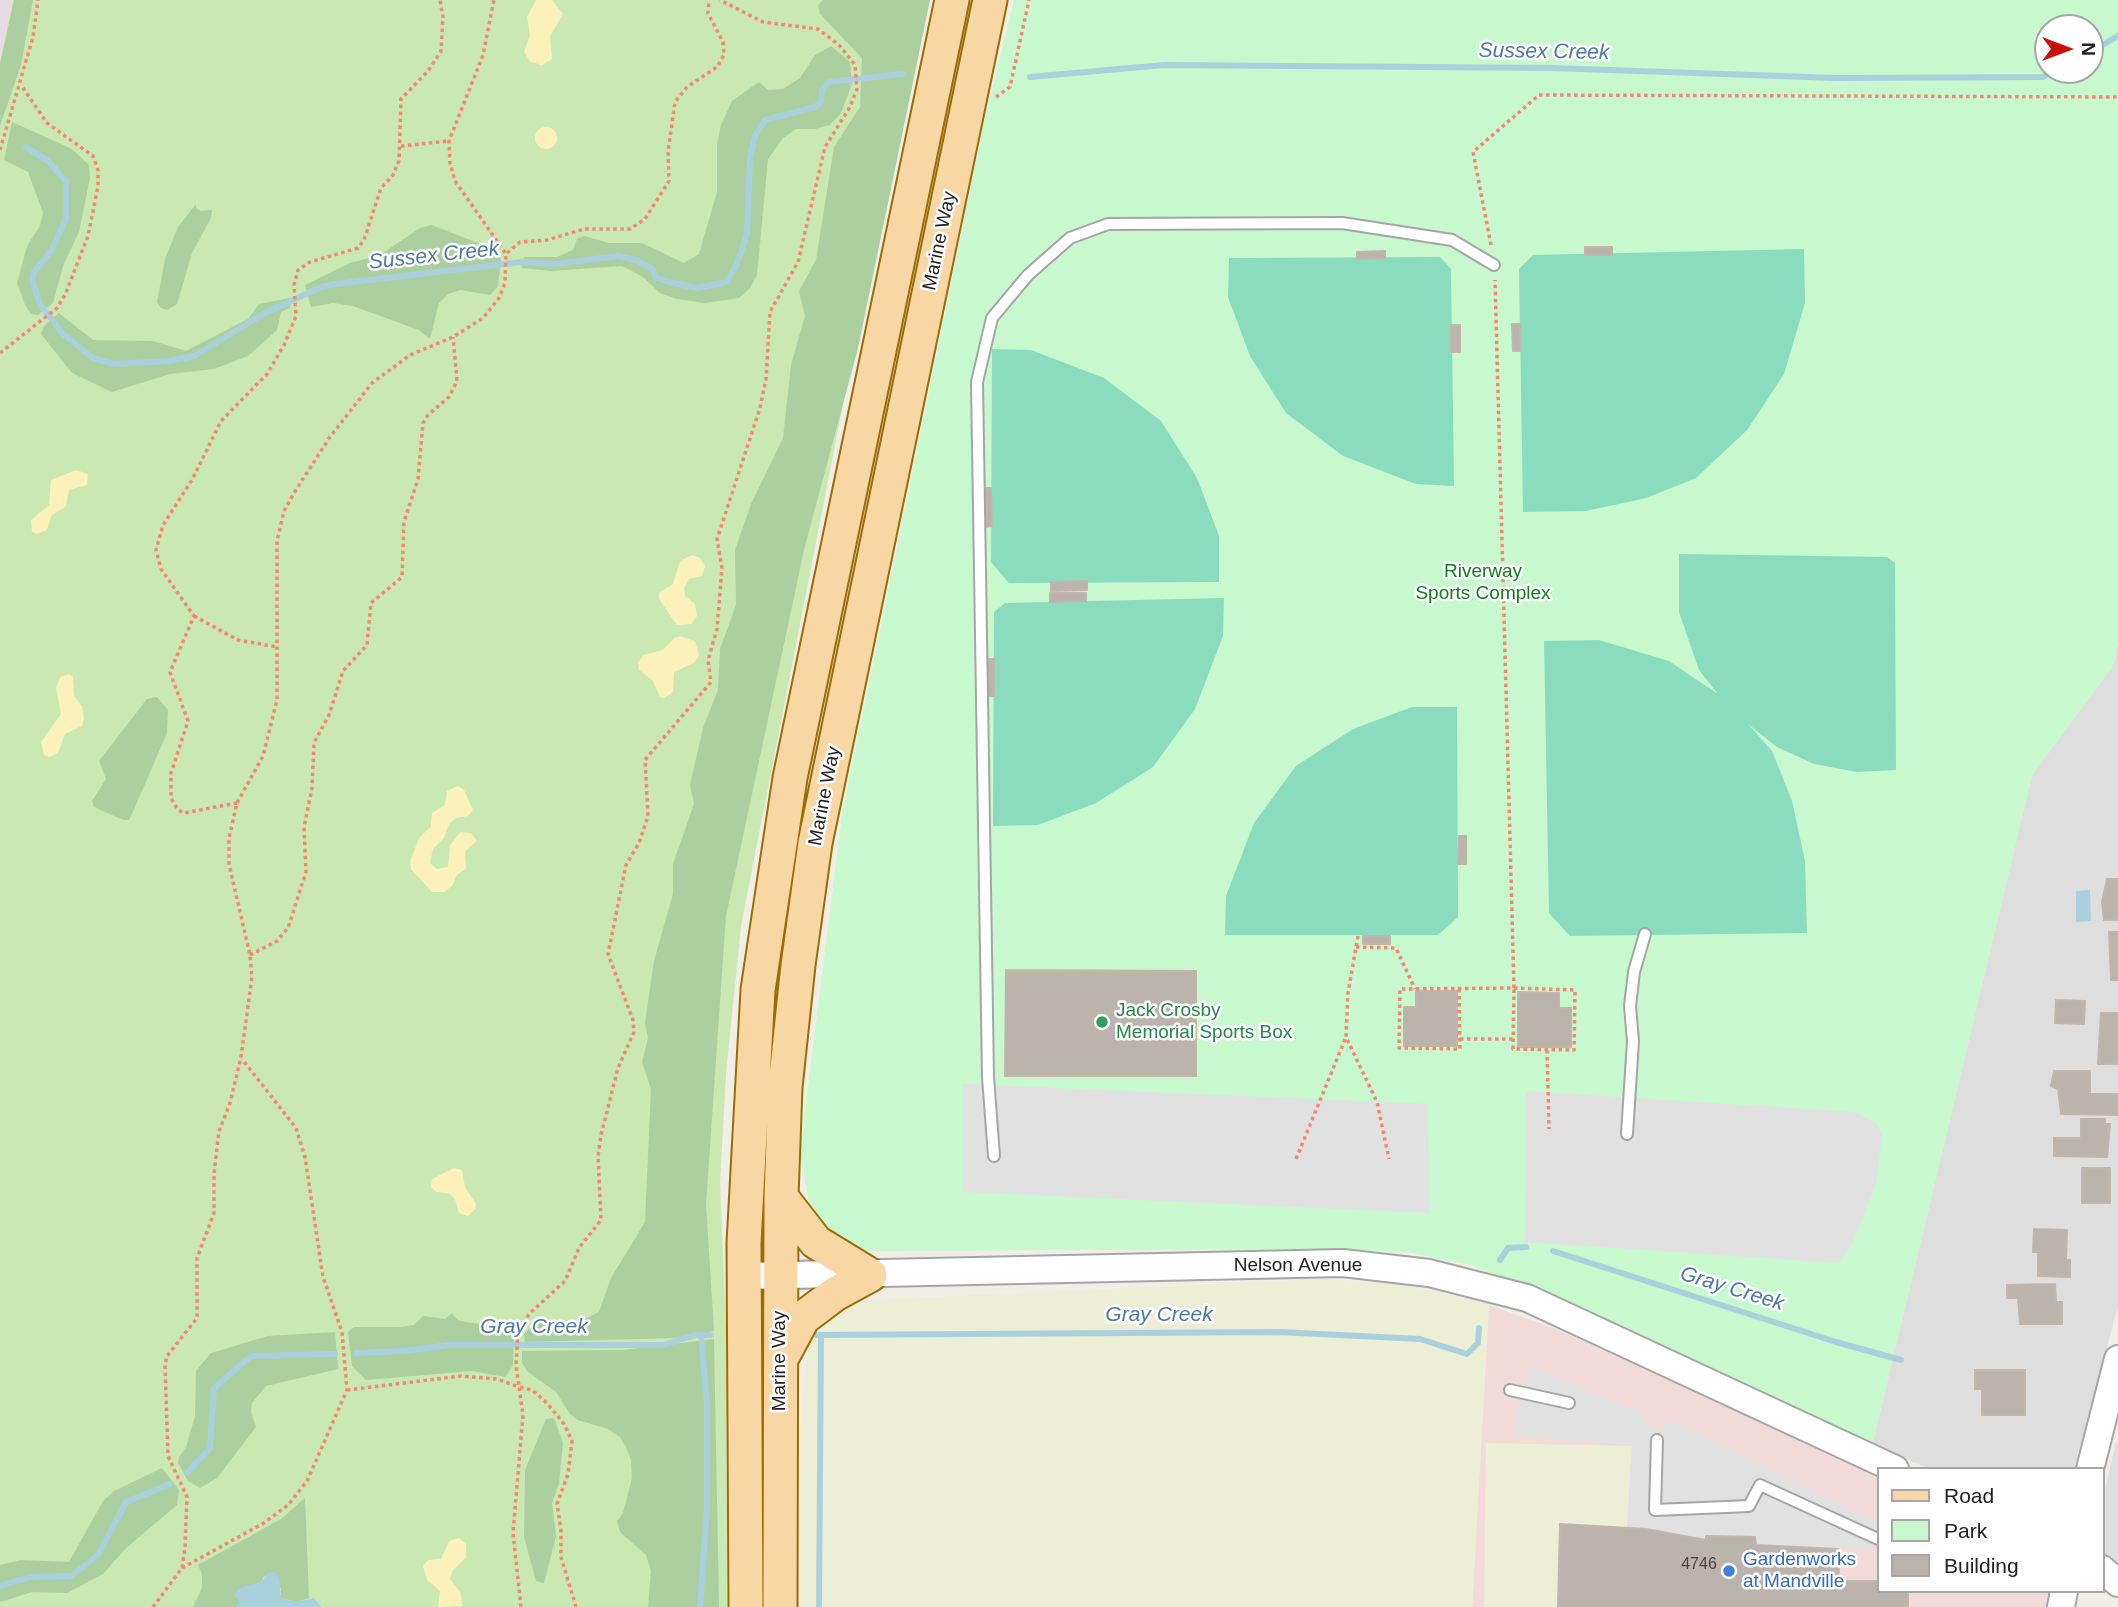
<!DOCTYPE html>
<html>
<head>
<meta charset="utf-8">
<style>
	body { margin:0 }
	#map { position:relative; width:2118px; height:1607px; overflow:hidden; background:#f1eee8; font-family:Helvetica,sans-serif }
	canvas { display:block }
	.legend { position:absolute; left:1877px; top:1467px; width:228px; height:126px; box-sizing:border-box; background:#fff; border:2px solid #a6a6a6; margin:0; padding:9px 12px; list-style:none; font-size:21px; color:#212121 }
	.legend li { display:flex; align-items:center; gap:14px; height:35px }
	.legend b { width:35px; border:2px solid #a6a6a6 }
	.north { position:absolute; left:2034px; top:14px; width:70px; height:70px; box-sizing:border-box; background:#fff; border:2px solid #a6a6a6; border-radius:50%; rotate:90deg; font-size:19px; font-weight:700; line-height:28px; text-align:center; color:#212121 }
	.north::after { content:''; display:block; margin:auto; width:24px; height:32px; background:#ca0e08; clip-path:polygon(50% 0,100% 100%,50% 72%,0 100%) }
</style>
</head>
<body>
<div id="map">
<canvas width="2118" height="1607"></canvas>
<ul class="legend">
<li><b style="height:9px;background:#f9d7a5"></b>Road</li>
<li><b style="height:19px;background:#c8f8cd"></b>Park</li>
<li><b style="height:19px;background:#bbb4ad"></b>Building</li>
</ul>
<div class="north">N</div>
</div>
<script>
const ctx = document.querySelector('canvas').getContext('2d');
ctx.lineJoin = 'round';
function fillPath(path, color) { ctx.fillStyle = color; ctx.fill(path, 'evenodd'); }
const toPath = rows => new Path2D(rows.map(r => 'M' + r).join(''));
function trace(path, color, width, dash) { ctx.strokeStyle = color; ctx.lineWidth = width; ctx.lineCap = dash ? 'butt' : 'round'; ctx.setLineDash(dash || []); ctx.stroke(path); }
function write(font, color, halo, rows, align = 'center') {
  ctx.font = font + ' Helvetica,sans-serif'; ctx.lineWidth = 5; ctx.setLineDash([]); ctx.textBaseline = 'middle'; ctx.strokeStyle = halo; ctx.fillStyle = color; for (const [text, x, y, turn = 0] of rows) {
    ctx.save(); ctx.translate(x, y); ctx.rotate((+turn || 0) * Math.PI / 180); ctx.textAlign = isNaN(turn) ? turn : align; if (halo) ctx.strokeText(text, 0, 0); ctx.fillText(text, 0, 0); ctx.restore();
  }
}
const residential = toPath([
	[2118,644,2118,1306,2074,1469,1931,1469,1872,1446,2032,775,2113,666],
	[2116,1442,2118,1443,2118,1569,2102,1553,2102,1502]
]);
const commercial = toPath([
	[1489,1305,1563,1332,1878,1475,1878,1591,2048,1591,2046,1607,1472,1607]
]);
const industrial = toPath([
	[0,0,13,0,0,60]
]);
const farmland = toPath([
	[1324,1279,1399,1284,1489,1305,1472,1607,800,1607,800,1431,807,1351,815,1328,825,1317,854,1302,871,1300],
	[1486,1443,1632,1446,1627,1530,1560,1525,1558,1607,1484,1607]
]);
const grass = toPath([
	[13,0,922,0,741,926,726,1074,720,1182,726,1331,727,1607,0,1607,0,60]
]);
const forest = toPath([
	[14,0,33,0,21,65,0,126,0,64],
	[823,0,930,0,858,348,804,550,726,916,706,1204,714,1331,674,1338,525,1342,524,1334,531,1327,549,1319,575,1324,599,1312,611,1278,645,1222,651,1089,642,1062,648,1038,645,1023,654,961,673,894,673,864,694,804,690,785,703,728,718,690,720,649,736,605,735,550,751,504,783,438,791,365,805,316,799,291,816,260,834,147,860,107,862,58,820,14,818,5],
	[831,46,850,62,852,84,841,113,830,125,815,129,796,129,783,138,768,159,757,275,750,288,739,298,705,303,677,299,660,293,643,277,622,266,551,271,522,268,524,257,557,257,573,250,577,239,584,236,609,243,642,243,684,263,699,254,717,192,717,145,721,125,732,101,759,82,768,90,783,89,800,78,815,55],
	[12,122,72,149,89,165,90,178,79,232,63,266,53,303,38,315,31,314,25,305,17,283,27,246,40,226,43,213,28,172,4,160],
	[196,204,196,208,201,211,212,210,211,218,192,253,177,304,167,310,161,308,157,302,165,259,178,227],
	[432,225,498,251,501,261,498,286,490,295,461,290,448,294,439,303,430,339,419,330,353,306,333,303,311,307,305,285,350,263,380,255,420,228],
	[289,298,290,308,281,312,277,330,248,356,214,369,170,374,112,392,72,373,41,334,44,326,59,313,93,340,153,341,186,351,248,319,259,304],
	[157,697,168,710,167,733,132,814,129,820,123,820,94,807,92,801,106,779,99,761,147,699],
	[452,1313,458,1320,471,1323,514,1325,513,1365,505,1377,472,1371,366,1380,352,1366,348,1332,354,1327,400,1327,414,1325,423,1316,445,1319],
	[335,1332,338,1369,266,1386,252,1403,251,1412,256,1427,217,1478,200,1488,188,1481,178,1463,179,1457,186,1447,195,1416,196,1371,211,1353,268,1336],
	[714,1339,719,1607,648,1607,651,1571,646,1555,620,1532,617,1521,623,1513,632,1478,631,1460,626,1447,620,1437,608,1429,578,1420,570,1414,556,1392,527,1371,522,1363,522,1351,623,1350],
	[554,1418,563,1443,559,1484,552,1503,556,1536,544,1583,536,1581,524,1537,525,1470,546,1419],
	[162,1468,179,1490,177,1505,126,1548,103,1574,67,1593,32,1592,0,1602,0,1565,21,1560,69,1562,103,1501,114,1491],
	[305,1498,309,1598,297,1602,281,1598,281,1588,264,1576,261,1582,235,1594,240,1602,236,1607,193,1607,202,1588,202,1574,198,1565,281,1519]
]);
const sand = toPath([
	[536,0,552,0,563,14,550,36,552,59,542,65,531,62,524,52,530,35,527,17],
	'535 138a11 11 0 1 1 22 0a11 11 0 1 1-22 0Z',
	[76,470,88,474,87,485,69,490,66,506,51,516,47,530,37,534,32,532,31,520,49,505,51,480],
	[692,555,700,558,705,566,702,576,689,579,684,589,685,596,695,604,697,616,691,624,677,625,659,599,659,593,673,584,680,561],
	[680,636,695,641,699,655,694,663,674,672,673,692,664,698,660,697,653,681,639,670,638,663,643,655,663,650,674,638],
	[69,674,73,677,74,696,82,706,84,718,82,726,65,734,58,753,49,757,44,755,41,742,61,714,56,688,60,677],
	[458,786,464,790,473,810,468,816,456,818,449,824,444,838,433,849,430,863,437,869,448,867,450,846,460,832,471,833,477,841,465,851,466,869,457,875,452,886,444,892,432,892,411,869,410,862,419,838,431,826,432,813,445,805,447,791],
	[454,1168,462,1170,465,1187,476,1204,475,1209,468,1216,459,1213,455,1199,449,1193,436,1192,431,1187,432,1179],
	[459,1538,466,1544,466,1557,453,1570,450,1579,461,1593,462,1606,438,1607,440,1591,427,1580,423,1566,428,1560,441,1559,449,1541]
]);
const park = toPath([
	[1014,0,2118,0,2118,644,2113,666,2032,775,1872,1446,1568,1302,1470,1265,1408,1252,1327,1249,867,1251,855,1247,829,1232,809,1203,800,1151,842,815,984,123],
	[2048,28,2090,28,2090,70,2048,70]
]);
const pitch = toPath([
	[1804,249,1805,303,1784,374,1747,430,1696,478,1646,498,1586,511,1523,512,1519,269,1533,255],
	[1440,257,1451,269,1454,486,1416,484,1343,456,1286,413,1250,356,1228,297,1229,258],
	[992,349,1031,350,1104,378,1161,421,1197,478,1219,536,1219,582,1009,583,991,562],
	[1679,554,1887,557,1895,563,1896,770,1857,772,1814,764,1777,747,1748,724,1772,751,1792,801,1805,861,1807,933,1570,936,1549,913,1544,641,1599,640,1669,661,1718,694,1699,670,1679,612],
	[1224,598,1223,636,1195,709,1153,767,1096,803,1038,825,993,826,994,612,1005,603],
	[1412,707,1457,707,1458,917,1438,935,1225,935,1226,896,1254,823,1296,766,1353,729]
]);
const parking = toPath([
	[963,1084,1428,1104,1429,1213,963,1192],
	[1526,1091,1855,1112,1877,1124,1882,1134,1876,1183,1853,1243,1838,1263,1525,1242],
	[1531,1367,1642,1413,1647,1425,1661,1432,1668,1419,1878,1522,1878,1549,1756,1545,1755,1537,1706,1536,1706,1540,1627,1530,1632,1446,1512,1435]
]);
const water = toPath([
	[2090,890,2091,921,2076,922,2076,891],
	[269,1572,275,1572,279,1578,281,1598,297,1602,314,1598,321,1607,236,1607,240,1602,234,1594,242,1587,261,1582]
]);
const stream = toPath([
	[2090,52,2118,36],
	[1030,77,1164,65,1552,68,1836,78,2043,77,2056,70],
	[26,147,48,161,66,181,66,218,52,250,34,272,32,280,40,304,63,334,93,358,114,364,169,361,194,356,263,314,321,287,335,284,522,262,555,264,618,256,636,260,653,269,655,277,669,282,697,288,727,282,737,264,747,234,750,157,755,136,765,120,815,107,821,102,822,90,829,82,902,74],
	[1553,1251,1836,1342,1901,1360],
	[1500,1260,1508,1248,1526,1247],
	[817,1335,1279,1332,1420,1339,1467,1354,1478,1343,1479,1328],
	[356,1353,405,1351,449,1345,663,1345,695,1335,711,1335],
	[187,1473,210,1448,214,1388,251,1356,335,1354],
	[0,1586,30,1577,71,1576,98,1555,126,1502,170,1484],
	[700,1607,707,1507,707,1405,701,1335],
	[819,1607,821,1335]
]);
const building = toPath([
	[1585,247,1612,247,1612,255,1585,255,1585,247],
	[1385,251,1385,258,1357,259,1357,252,1385,251],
	[1512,324,1520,324,1520,351,1513,351,1512,324],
	[1451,325,1460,325,1460,352,1451,352,1451,325],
	[985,488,991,488,992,526,986,527,985,488],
	[1087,581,1087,590,1051,591,1051,582,1087,581],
	[1050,593,1086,593,1086,601,1050,602,1050,593],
	[987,659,994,659,994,696,987,696,987,659],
	[1459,836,1466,836,1466,864,1458,864,1459,836],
	[2107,879,2118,879,2118,920,2104,920,2102,902,2107,879],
	[2109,932,2118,932,2118,980,2111,980,2109,932],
	[1363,936,1390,936,1390,944,1363,944,1363,936],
	[1006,970,1196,971,1196,1076,1005,1076,1006,970],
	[1416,991,1457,991,1457,1046,1404,1046,1404,1007,1416,1007,1416,991],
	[1518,992,1559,993,1559,1008,1571,1008,1571,1047,1518,1047,1518,992],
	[2056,1000,2085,1001,2084,1024,2055,1023,2056,1000],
	[2101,1013,2118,1013,2118,1064,2098,1064,2101,1013],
	[2054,1071,2090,1071,2090,1094,2118,1094,2118,1115,2061,1114,2058,1089,2051,1086,2054,1071],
	[2081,1119,2105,1119,2105,1124,2110,1124,2107,1157,2054,1156,2054,1138,2081,1138,2081,1119],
	[2082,1168,2110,1168,2110,1203,2082,1203,2082,1168],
	[2034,1229,2067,1230,2066,1260,2070,1260,2070,1277,2038,1276,2038,1252,2033,1252,2034,1229],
	[2055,1284,2056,1302,2062,1302,2062,1324,2020,1324,2018,1298,2007,1298,2007,1285,2055,1284],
	[1975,1370,2025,1370,2025,1415,1982,1415,1982,1389,1975,1389,1975,1370],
	[1560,1524,1646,1529,1706,1540,1706,1536,1755,1537,1756,1545,1838,1549,1839,1581,1878,1581,1878,1591,1908,1591,1908,1607,1558,1607,1560,1524]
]);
const path = toPath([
	[996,97,1010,87,1029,0],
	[401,146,449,141],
	[0,150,33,37,38,0],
	[1491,245,1473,152,1539,95,2118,97],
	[507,253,520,242,547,240,584,229,630,229,645,219,669,181,668,152,675,102,687,87,717,67,724,55,723,42,708,13,709,0],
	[0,353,57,308,65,295,88,236,98,186,98,170,93,156,47,123,21,85],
	[194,616,238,640,277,647],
	[237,803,184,813,178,810,171,798,171,773,188,721,170,672,194,616,161,569,156,550,163,525,192,480,221,421,267,374,284,345,296,316,294,285,298,270,310,262,358,248,364,240,381,188,393,175,399,161,401,99,428,71,441,51,443,17,440,0],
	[1358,936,1348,993,1346,1037,1377,1102,1389,1159],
	[1356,947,1396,948,1415,989],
	[250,955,277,941,288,928,306,872,304,827,312,788,314,743,329,715,343,671,367,645,371,603,402,577,404,522,418,479,423,423,428,415,449,397,457,381,453,337],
	[1514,988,1575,990,1574,1050,1513,1049,1514,988],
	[1459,989,1460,1049,1399,1048,1400,989,1514,988,1495,280],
	[1460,1039,1513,1039],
	[1547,1050,1549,1129],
	[1296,1159,1346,1037],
	[347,1390,461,1376,497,1379,519,1387,523,1415,513,1533,521,1607],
	[182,1568,264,1523,288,1505,307,1481,347,1390,342,1332,323,1277,305,1157,296,1128,242,1059],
	[153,1607,182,1568,185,1548,187,1497,168,1456,165,1365,167,1356,197,1318,197,1258,214,1213,214,1174,219,1131,230,1103,241,1057,252,977,250,955,229,864,229,838,237,803,263,756,277,700,277,541,284,511,294,493,330,437,372,383,410,355,453,337,483,318,499,298,505,283,506,254,455,181,450,163,449,141,483,55,494,0],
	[576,1607,561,1557,561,1530,557,1504,568,1474,572,1441,564,1424,547,1403,532,1390,519,1387,516,1365,518,1332,529,1314,565,1281,579,1248,601,1220,598,1156,601,1135,618,1068,634,1032,633,1020,608,954,626,865,639,843,648,816,645,760,711,682,708,660,717,629,722,568,717,539,760,408,766,379,770,312,798,262,825,147,850,107,857,89,855,65,839,45,818,29,763,22,720,0]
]);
const service = toPath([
	[1627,1134,1633,1041,1630,1006,1634,972,1645,934],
	[994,1156,988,1077,977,382,992,318,1028,275,1070,238,1108,224,1342,223,1452,240,1494,265],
	[1510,1390,1569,1403],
	[1657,1440,1655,1510,1749,1506,1760,1485,1878,1539]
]);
const tertiary = toPath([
	[744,1276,1343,1263,1429,1273,1527,1298,1895,1469],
	[2090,1469,2118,1359],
	[2102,1569,2118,1583],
	[2061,1607,2064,1591]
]);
const primary = toPath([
	[781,1197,816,1242,870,1275,835,1294,803,1318,781,1359],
	[746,1607,744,1243,758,990,790,778,952,0],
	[780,1607,781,1197,785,1087,798,965,815,843,990,0]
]);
const markers = [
	[1102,1022,7,"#2e9e5b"],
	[1729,1571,7,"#3f7fe0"]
];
const numberNames = [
	["4746",1699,1565]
];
const streetNames = [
	["Marine Way",940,241,-78],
	["Marine Way",825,796,-79],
	["Nelson Avenue",1298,1266],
	["Marine Way",780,1361,-90]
];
const parkNames = [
	["Riverway",1483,572],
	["Sports Complex",1483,594]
];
const leisureNames = [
	["Jack Crosby",1116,1011],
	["Memorial Sports Box",1116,1033]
];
const shopNames = [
	["Gardenworks",1743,1560],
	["at Mandville",1743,1582]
];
const waterNames = [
	["Sussex Creek",1544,52,1],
	["Sussex Creek",434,256,-6],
	["Gray Creek",1732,1289,17],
	["Gray Creek",1159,1315],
	["Gray Creek",534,1327]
];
fillPath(residential, '#dfdede');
fillPath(commercial, '#f1dad8');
fillPath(industrial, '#eadae6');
fillPath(farmland, '#eceed5');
fillPath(grass, '#cae8b1');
fillPath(forest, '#abcf9f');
fillPath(sand, '#fcf1bb');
fillPath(park, '#c8f8cd');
fillPath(pitch, '#8adcbf');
fillPath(parking, '#e1e1e1');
fillPath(water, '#abd0dd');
trace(stream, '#abd0dd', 6);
fillPath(building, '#bbb4ad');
trace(building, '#c2b6ab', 2);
trace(service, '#a5a5a5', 14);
trace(tertiary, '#a5a5a5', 30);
trace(primary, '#986d06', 37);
trace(path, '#f58675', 3.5, [3.5, 3.5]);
trace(service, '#fff', 10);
trace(tertiary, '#fff', 26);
trace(primary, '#f9d7a5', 33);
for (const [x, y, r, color] of markers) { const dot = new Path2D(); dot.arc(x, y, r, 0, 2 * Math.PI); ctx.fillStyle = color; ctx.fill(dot); trace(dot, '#fff', 2.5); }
write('16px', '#484644', null, numberNames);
write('19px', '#212121', '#fff', streetNames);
write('19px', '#107e1d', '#fff', parkNames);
write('19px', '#27864d', '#fff', leisureNames, 'left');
write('19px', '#366cbe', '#fff', shopNames, 'left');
write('italic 21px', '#4d77a6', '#fff', waterNames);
</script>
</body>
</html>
